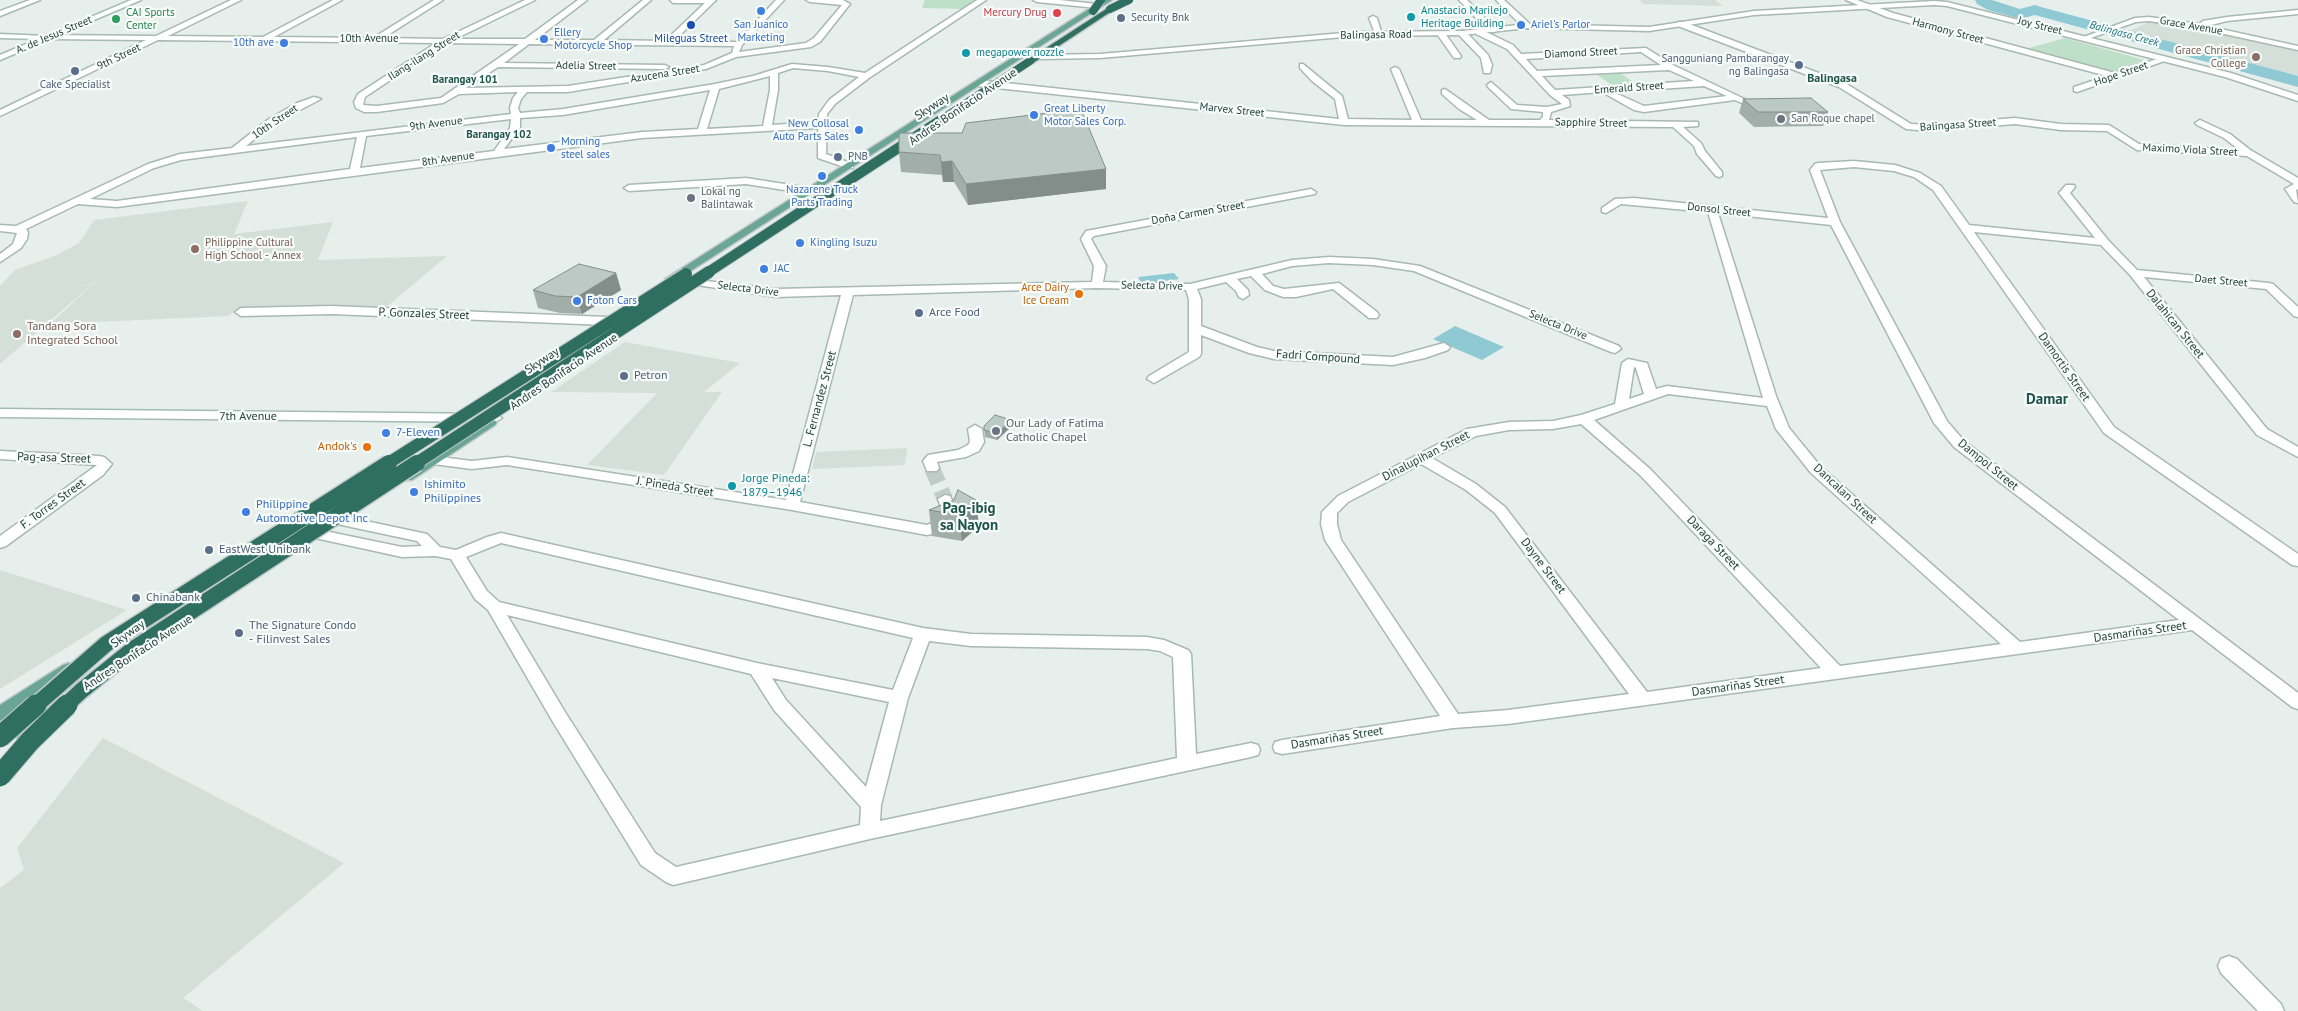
<!DOCTYPE html>
<html>
<head>
<meta charset="utf-8">
<style>
	body { margin:0 }
	canvas { display:block; background:#e6efeb }
</style>
</head>
<body>
<canvas width="2298" height="1011"></canvas>
<script>
const ctx = document.querySelector('canvas').getContext('2d');
ctx.lineJoin = 'round';
function fillPath(path, color) { ctx.fillStyle = color; ctx.fill(path, 'evenodd'); }
const toPath = rows => new Path2D(rows.map(r => 'M' + r).join(''));
function trace(path, color, width, dash) { ctx.strokeStyle = color; ctx.lineWidth = width; ctx.lineCap = dash ? 'butt' : 'round'; ctx.setLineDash(dash || []); ctx.stroke(path); }
function write(font, color, halo, rows, align = 'center') {
  ctx.font = font + ' "PT Sans",sans-serif'; ctx.lineWidth = 4.5; ctx.setLineDash([]); ctx.textBaseline = 'middle'; ctx.strokeStyle = halo; ctx.fillStyle = color; for (const [text, x, y, turn = 0] of rows) {
    ctx.save(); ctx.translate(x, y); ctx.rotate((+turn || 0) * Math.PI / 180); ctx.textAlign = isNaN(turn) ? turn : align; if (halo) ctx.strokeText(text, 0, 0); ctx.fillText(text, 0, 0); ctx.restore();
  }
}
const built = toPath([
	[1640,0,1715,0,1723,6,1642,4],
	[2157,22,2184,25,2298,50,2298,81,2124,33,2147,23],
	[248,201,234,234,333,222,318,260,447,256,384,309,348,306,236,309,229,316,50,324,99,279,95,283,63,290,93,284,0,364,0,286,15,270,57,255,79,243,94,220],
	[625,342,740,363,704,392,722,392,664,475,587,465,657,393,551,392],
	[907,448,905,465,812,469,816,452],
	[0,570,127,610,0,689],
	[103,738,344,863,183,998,203,1011,0,1011,0,888,24,870,17,848]
]);
const green = toPath([
	[925,0,979,0,965,9,922,8],
	[2065,38,2148,61,2112,74,2022,50],
	[1619,72,1639,86,1616,88,1596,74]
]);
const water = toPath([
	[1174,273,1179,279,1142,284,1138,277],
	[1455,326,1504,347,1482,360,1433,339]
]);
const river = toPath([
	[1975,0,1992,0,2020,9,2035,5,2041,7,2298,76,2298,87,2035,15,2020,19,2014,17,1988,10,1977,4,1975,0]
]);
const minorTunnel = toPath([
	[932,468,945,499]
]);
const pedestrian = toPath([
	[670,0,714,0,715,1,711,3,673,3,670,0],
	[1496,0,1504,0,1530,24,1530,28,1524,28,1496,0],
	[2200,120,2230,134,2254,153,2249,156,2246,155,2224,138,2197,125,2195,123,2200,120]
]);
const minor = toPath([
	[30,0,40,0,0,16,0,11,30,0],
	[231,0,241,0,168,36,263,37,333,0,342,0,274,37,373,38,434,0,443,0,383,38,443,39,525,0,535,0,455,39,525,39,578,0,587,0,535,40,594,40,643,0,651,0,604,40,665,41,708,0,716,0,674,41,737,42,776,0,784,0,742,45,739,52,806,43,814,38,842,5,810,2,806,0,843,0,850,4,820,42,811,47,736,57,706,69,568,92,527,92,521,99,518,108,520,113,563,109,715,84,753,76,792,64,828,67,865,73,977,0,986,0,869,78,835,104,827,114,826,154,853,164,853,168,847,168,818,158,818,128,642,138,117,207,78,204,26,229,28,232,27,239,21,248,0,262,0,254,13,244,17,233,0,231,0,225,16,226,148,164,180,154,232,148,269,119,297,103,314,97,321,99,275,123,246,146,511,114,510,108,513,98,518,92,459,94,443,103,377,112,364,112,356,108,354,102,358,94,436,43,158,40,0,116,0,110,146,40,50,39,46,37,47,35,156,36,231,0],
	[446,43,519,44,441,98,377,106,363,105,365,97,446,43],
	[529,44,734,46,732,53,704,65,568,86,466,88,498,67,665,69,669,67,665,65,504,63,529,44],
	[793,68,828,71,859,77,829,100,819,114,818,122,772,125,778,90,778,73,793,68],
	[770,76,770,90,763,126,707,129,719,89,770,76],
	[710,90,698,129,642,132,504,149,520,128,520,118,563,115,710,90],
	[511,119,510,128,494,151,360,168,366,136,511,119],
	[357,137,350,169,117,201,90,199,154,168,181,160,357,137],
	[1033,0,1059,0,1097,4,1101,6,1097,8,1037,2,1033,0],
	[1459,0,1467,0,1495,28,1495,32,1489,32,1459,0],
	[1846,0,1857,0,1893,13,2115,73,2163,57,2170,59,2077,92,2074,91,2074,87,2107,76,1887,17,1846,0],
	[2298,10,2298,14,2227,21,2207,26,2298,46,2298,50,2201,29,2149,21,2136,22,2085,40,2081,38,2135,18,2149,17,2199,24,2203,21,2227,17,2298,10],
	[1373,16,1377,18,1382,35,1375,33,1369,18,1373,16],
	[1678,22,1684,22,1845,83,1911,124,1928,125,2015,118,2061,124,2109,125,2139,144,2252,151,2298,178,2298,189,2296,190,2298,203,2294,202,2285,189,2294,184,2247,156,2137,150,2107,131,2061,130,2015,124,1928,131,1906,129,1839,87,1678,26,1678,22],
	[1476,30,1482,30,1513,45,1521,54,1646,48,1673,65,1757,105,1753,108,1735,100,1644,112,1634,110,1602,92,1562,95,1569,100,1570,106,1551,112,1549,120,1698,122,1698,126,1683,127,1701,143,1705,151,1722,172,1722,176,1719,177,1716,176,1697,154,1694,146,1673,127,1344,125,978,86,974,83,978,80,1339,119,1335,99,1312,81,1300,68,1300,64,1303,64,1342,96,1348,119,1412,120,1391,69,1395,67,1399,69,1421,120,1477,120,1459,109,1442,94,1442,90,1445,89,1489,120,1540,120,1543,117,1543,112,1511,109,1488,87,1487,85,1491,82,1517,105,1547,107,1562,104,1550,95,1507,49,1476,34,1476,30],
	[1641,52,1661,65,1537,71,1526,59,1641,52],
	[1669,70,1694,81,1555,90,1542,76,1669,70],
	[1704,86,1727,96,1644,106,1613,92,1704,86],
	[1459,31,1465,31,1488,55,1492,65,1490,73,1484,73,1481,58,1459,35,1459,31],
	[1438,32,1444,32,1461,56,1460,58,1454,58,1437,34,1438,32],
	[1854,161,1895,165,1920,173,1941,186,1969,225,2095,238,2059,193,2066,185,2074,185,2075,187,2070,193,2108,240,2137,270,2269,283,2273,284,2298,307,2298,317,2294,316,2266,289,2144,277,2267,429,2298,447,2298,457,2257,435,2130,275,2101,245,1974,232,2114,427,2298,554,2298,566,2292,565,2104,433,1933,190,1914,177,1894,171,1854,167,1820,170,1840,222,1947,421,1964,441,2298,693,2298,709,2292,707,2192,630,1508,724,1453,728,1282,754,1275,752,1273,747,1275,742,1282,740,1440,716,1325,540,1321,524,1322,512,1338,496,1467,429,1509,422,1553,421,1581,415,1615,404,1622,363,1628,359,1647,363,1656,389,1667,386,1763,398,1708,212,1621,204,1606,213,1602,212,1602,208,1615,199,1634,198,1828,218,1810,170,1815,164,1818,163,1854,161],
	[1718,213,1831,225,1934,423,1954,447,2179,620,2020,642,1821,467,1789,428,1776,396,1718,213],
	[1634,367,1636,368,1644,394,1629,399,1634,367],
	[1668,394,1767,406,1776,429,1811,473,2001,644,1840,666,1650,469,1594,420,1668,394],
	[1581,424,1640,475,1821,668,1647,692,1505,507,1476,484,1432,458,1476,436,1509,430,1553,429,1581,424],
	[1421,464,1466,490,1495,513,1629,694,1508,710,1458,714,1341,540,1337,524,1337,513,1348,502,1421,464],
	[746,178,810,188,815,191,810,194,746,184,629,191,624,188,629,185,746,178],
	[1311,189,1316,192,1315,194,1094,236,1091,239,1106,266,1103,282,1190,284,1292,260,1329,257,1373,259,1420,266,1619,346,1621,349,1615,353,1611,352,1414,271,1373,265,1329,263,1292,266,1262,274,1273,286,1284,289,1339,283,1377,312,1379,315,1377,318,1369,318,1333,289,1296,297,1283,297,1265,290,1251,276,1237,279,1248,290,1249,295,1243,299,1239,297,1236,291,1226,282,1197,289,1201,299,1201,326,1257,347,1274,351,1393,357,1444,343,1450,347,1448,350,1425,358,1393,365,1274,359,1249,353,1201,335,1201,354,1199,357,1154,383,1147,379,1149,376,1189,352,1189,299,1186,290,1097,288,853,295,800,502,927,525,942,519,943,514,938,499,945,495,950,496,959,514,954,524,943,531,927,535,792,510,507,465,472,469,433,464,426,460,433,456,472,461,507,457,786,500,841,295,776,297,684,283,680,282,678,280,680,278,776,289,1092,282,1094,266,1081,239,1086,231,1311,189],
	[331,306,607,317,613,321,607,325,331,314,241,316,235,312,241,308,331,306],
	[975,425,982,429,984,442,979,451,966,457,937,462,939,468,937,471,927,471,923,461,928,455,958,450,968,445,970,442,968,429,975,425],
	[0,451,99,456,104,457,112,464,103,475,6,546,0,548,0,536,97,465,0,459,0,451],
	[342,516,427,534,440,547,456,550,487,537,501,533,923,628,971,634,1147,637,1164,640,1188,650,1191,654,1196,754,1251,743,1258,745,1260,750,1258,755,1251,757,870,839,673,885,666,882,641,865,553,722,488,610,475,599,451,559,435,556,402,557,315,538,312,535,315,532,320,530,402,547,422,546,417,541,337,524,334,521,337,518,342,516],
	[501,543,913,638,893,690,757,663,499,602,487,591,466,557,501,543],
	[507,615,751,674,774,710,861,807,860,825,676,867,655,853,565,712,507,615],
	[929,641,971,646,1147,649,1160,651,1173,657,1177,758,880,821,881,805,908,698,929,641],
	[772,678,889,702,866,787,786,700,772,678],
	[2229,956,2237,959,2281,1004,2284,1011,2258,1011,2221,973,2218,966,2221,959,2229,956]
]);
const tertiary = toPath([
	[1934,1,1947,2,2231,73,2298,95,2298,101,2225,77,1947,6,1934,5,1754,15,1649,31,1527,28,1462,35,1355,36,1100,58,1038,59,1034,57,1038,55,1100,54,1355,32,1462,31,1527,24,1649,27,1754,11,1934,1]
]);
const secondary = toPath([
	[131,0,141,0,0,60,0,55,38,39,0,38,0,34,46,36,131,0],
	[0,409,495,414,502,418,495,422,0,417,0,409]
]);
const primary = toPath([
	[1103,0,1112,0,675,281,667,281,665,279,1103,0],
	[490,418,497,422,495,425,412,480,402,480,400,477,485,419,490,418],
	[69,663,75,665,78,669,75,673,6,719,0,721,0,705,63,665,69,663],
	[57,698,63,700,66,705,63,710,25,736,18,738,11,736,9,731,11,726,51,700,57,698]
]);
const motorway = toPath([
	[1120,0,1127,1,1033,63,1026,61,1120,0]
]);
const motorwayBridgeFar4 = toPath([
	[1110,9,1129,0],
	[1093,11,1101,0],
	[939,121,1030,61]
]);
const motorwayBridgeFar3 = toPath([
	[707,273,941,120]
]);
const motorwayBridgeFar2 = toPath([
	[387,464,686,274],
	[415,464,709,272]
]);
const motorwayBridgeFar1 = toPath([
	[35,706,106,644,389,463],
	[65,706,81,691,132,650,417,463]
]);
const motorwayBridge = toPath([
	[0,737,36,705],
	[0,776,30,741,67,705]
]);
const wall = toPath([
	[1743,99,1828,112,1823,126,1754,127,1739,113],
	[899,152,1106,169,1106,189,968,205,954,182,943,182,942,175,901,172],
	[616,273,621,290,582,314,560,313,538,308,533,290],
	[1011,420,1012,426,997,440,985,437,984,426],
	[954,500,979,526,962,541,932,536,929,510]
]);
const shadedWall = toPath([
	[952,161,954,182,943,182,941,162],
	[1106,169,1106,189,968,205,966,184],
	[616,273,621,290,582,314,577,297],
	[1011,420,1012,426,997,440,997,434],
	[976,500,979,526,962,541,959,515]
]);
const building = toPath([
	[1811,98,1828,112,1758,112,1743,99,1811,98],
	[1081,109,1106,169,966,184,952,161,941,162,940,155,899,152,899,135,901,133,962,133,966,123,1081,109],
	[579,264,616,273,577,297,555,296,533,290,579,264],
	[995,415,1011,420,997,434,984,430,984,426,995,415],
	[958,490,976,500,959,515,929,510,954,500,958,490]
]);
const markers = [
	[761,11,5,"#3f7fe0"],
	[1057,13,5,"#e0444e"],
	[1411,17,5,"#0f9aa8"],
	[1121,18,5,"#5c6f8a"],
	[116,19,5,"#2e9e5b"],
	[691,25,5,"#1a4fb4"],
	[1521,25,5,"#3f7fe0"],
	[544,39,5,"#3f7fe0"],
	[284,43,5,"#3f7fe0"],
	[966,53,5,"#0f9aa8"],
	[2256,57,5,"#8d6e63"],
	[1799,65,5,"#5c6f8a"],
	[75,71,5,"#5c6f8a"],
	[1034,115,5,"#3f7fe0"],
	[1781,119,5,"#6b7280"],
	[859,130,5,"#3f7fe0"],
	[551,148,5,"#3f7fe0"],
	[838,157,5,"#5c6f8a"],
	[822,176,5,"#3f7fe0"],
	[691,198,5,"#6b7280"],
	[800,243,5,"#3f7fe0"],
	[195,249,5,"#8d6e63"],
	[764,269,5,"#3f7fe0"],
	[1079,294,5,"#e8710a"],
	[577,301,5,"#3f7fe0"],
	[919,313,5,"#5c6f8a"],
	[17,334,5,"#8d6e63"],
	[624,376,5,"#5c6f8a"],
	[996,431,5,"#6b7280"],
	[386,433,5,"#3f7fe0"],
	[367,447,5,"#e8710a"],
	[732,486,5,"#0f9aa8"],
	[414,492,5,"#3f7fe0"],
	[246,512,5,"#3f7fe0"],
	[209,550,5,"#5c6f8a"],
	[136,598,5,"#5c6f8a"],
	[239,633,5,"#5c6f8a"]
];
const farCulturenames = [
	["Anastacio Marilejo",1421,11],
	["Heritage Building",1421,24],
	["megapower nozzle",976,53]
];
const farLeisurenames = [
	["CAI Sports",126,13],
	["Center",126,26]
];
const farHealthnames = [
	["Mercury Drug",1047,13]
];
const farServicenames = [
	["Security Bnk",1131,18],
	["Sangguniang Pambarangay",1789,59,"right"],
	["ng Balingasa",1789,72,"right"],
	["Cake Specialist",75,85,"center"],
	["PNB",848,157]
];
const farShopnames = [
	["San Juanico",761,25,"center"],
	["Marketing",761,38,"center"],
	["Ariel's Parlor",1531,25],
	["Ellery",554,33],
	["Motorcycle Shop",554,46],
	["10th ave",274,43,"right"],
	["Great Liberty",1044,109],
	["Motor Sales Corp.",1044,122],
	["New Collosal",849,124,"right"],
	["Auto Parts Sales",849,137,"right"],
	["Morning",561,142],
	["steel sales",561,155],
	["Nazarene Truck",822,190,"center"],
	["Parts Trading",822,203,"center"],
	["Kingling Isuzu",810,243],
	["JAC",774,269],
	["Foton Cars",587,301]
];
const farStreetnames = [
	["Joy Street",2040,26,14],
	["Grace Avenue",2191,26,10],
	["Harmony Street",1948,31,15],
	["A. de Jesus Street",54,35,-23],
	["Balingasa Road",1376,35,-1],
	["10th Avenue",369,39],
	["Diamond Street",1581,53,-3],
	["Ilang-ilang Street",424,56,-32],
	["9th Street",119,57,-26],
	["Adelia Street",586,66,1],
	["Azucena Street",665,74,-9],
	["Hope Street",2121,74,-19],
	["Emerald Street",1629,88,-4],
	["Marvex Street",1232,110,6],
	["10th Street",275,122,-34],
	["Sapphire Street",1591,123,1],
	["9th Avenue",436,124,-7],
	["Balingasa Street",1958,125,-4],
	["Maximo Viola Street",2190,150,3],
	["8th Avenue",448,159,-8],
	["Donsol Street",1719,210,6],
	["Doña Carmen Street",1198,213,-10],
	["Daet Street",2221,281,5],
	["Selecta Drive",1152,286,1],
	["Selecta Drive",748,289,7],
	["Selecta Drive",1558,325,22]
];
const farWaternames = [
	["Balingasa Creek",2124,34,15]
];
const farTransitnames = [
	["Mileguas Street",691,39]
];
const farEducationnames = [
	["Grace Christian",2246,51],
	["College",2246,64],
	["Philippine Cultural",205,243,"left"],
	["High School - Annex",205,256,"left"]
];
const farNeighbourhoodnames = [
	["Barangay 101",465,80],
	["Barangay 102",499,135]
];
const farWorshipnames = [
	["San Roque chapel",1791,119],
	["Lokal ng",701,192],
	["Balintawak",701,205]
];
const farFoodnames = [
	["Arce Dairy",1069,288],
	["Ice Cream",1069,301]
];
const farQuarternames = [
	["Balingasa",1832,79]
];
const streetNames = [
	["Skyway",932,107,-33],
	["Andres Bonifacio Avenue",963,107,-34],
	["P. Gonzales Street",424,314,2],
	["Dalahican Street",2175,324,51],
	["Fadri Compound",1318,357,4],
	["Skyway",542,361,-33],
	["Damortis Street",2064,367,55],
	["Andres Bonifacio Avenue",564,372,-34],
	["L. Fernandez Street",820,399,-75],
	["7th Avenue",248,417],
	["Dinalupihan Street",1426,456,-27],
	["Pag-asa Street",54,458,2],
	["Dampol Street",1988,465,39],
	["J. Pineda Street",675,487,9],
	["Dancalan Street",1845,494,43],
	["F. Torres Street",53,504,-36],
	["Daraga Street",1713,543,46],
	["Dayne Street",1543,566,53],
	["Dasmariñas Street",2140,632,-8],
	["Skyway",128,634,-36],
	["Andres Bonifacio Avenue",138,653,-33],
	["Dasmariñas Street",1738,686,-8],
	["Dasmariñas Street",1337,738,-9]
];
const serviceNames = [
	["Arce Food",929,313],
	["Petron",634,376],
	["EastWest Unibank",219,550],
	["Chinabank",146,598],
	["The Signature Condo",249,626],
	["- Filinvest Sales",249,640]
];
const educationNames = [
	["Tandang Sora",27,327],
	["Integrated School",27,341]
];
const worshipNames = [
	["Our Lady of Fatima",1006,424],
	["Catholic Chapel",1006,438]
];
const shopNames = [
	["7-Eleven",396,433],
	["Ishimito",424,485],
	["Philippines",424,499],
	["Philippine",256,505],
	["Automotive Depot Inc",256,519]
];
const foodNames = [
	["Andok's",357,447]
];
const cultureNames = [
	["Jorge Pineda:",742,479],
	["1879–1946",742,493]
];
const quarterNames = [
	["Damar",2047,400],
	["Pag-ibig",969,509],
	["sa Nayon",969,526]
];
fillPath(built, '#d4dfda');
fillPath(green, '#bfe0c8');
fillPath(water, '#8ec9d4');
fillPath(river, '#8ec9d4');
trace(minorTunnel, '#bfccc8', 16, [16, 8]);
trace(pedestrian, '#a8b8b2', 3);
trace(minor, '#a8b8b2', 3);
trace(tertiary, '#a8b8b2', 3);
trace(secondary, '#a4bbb3', 3);
trace(primary, '#c2cac8', 3);
trace(motorway, '#c2cac8', 3);
fillPath(pedestrian, '#fff');
fillPath(minor, '#fff');
fillPath(tertiary, '#fff');
fillPath(secondary, '#fff');
fillPath(primary, '#6aa596');
fillPath(motorway, '#2f6f62');
trace(motorwayBridgeFar4, '#c2cac8', 9, []);
trace(motorwayBridgeFar3, '#c2cac8', 12, []);
trace(motorwayBridgeFar2, '#c2cac8', 14, []);
trace(motorwayBridgeFar1, '#c2cac8', 19, []);
trace(motorwayBridge, '#c2cac8', 23, []);
trace(motorwayBridgeFar4, '#2f6f62', 8);
trace(motorwayBridgeFar3, '#2f6f62', 10);
trace(motorwayBridgeFar2, '#2f6f62', 12);
trace(motorwayBridgeFar1, '#2f6f62', 16);
trace(motorwayBridge, '#2f6f62', 21);
fillPath(wall, '#a1aea9');
fillPath(shadedWall, '#838d89');
fillPath(building, '#bbcac4');
trace(building, '#838d89', 1);
for (const [x, y, r, color] of markers) { const dot = new Path2D(); dot.arc(x, y, r, 0, 2 * Math.PI); ctx.fillStyle = color; ctx.fill(dot); trace(dot, '#f7fbf9', 2); }
write('11px', '#0d838f', '#f7fbf9', farCulturenames, 'left');
write('11px', '#27864d', '#f7fbf9', farLeisurenames, 'left');
write('11px', '#be3a42', '#f7fbf9', farHealthnames, 'right');
write('11px', '#4e5e75', '#f7fbf9', farServicenames, 'left');
write('11px', '#366cbe', '#f7fbf9', farShopnames, 'left');
write('11px', '#24423a', '#f7fbf9', farStreetnames);
write('italic 11px', '#1c6f80', '#f7fbf9', farWaternames);
write('11px', '#164399', '#f7fbf9', farTransitnames);
write('11px', '#785e54', '#f7fbf9', farEducationnames, 'right');
write('bold 11px', '#1f5548', '#f7fbf9', farNeighbourhoodnames);
write('11px', '#5b616d', '#f7fbf9', farWorshipnames, 'left');
write('11px', '#c56008', '#f7fbf9', farFoodnames, 'right');
write('bold 12px', '#1f5548', '#f7fbf9', farQuarternames);
write('12px', '#24423a', '#f7fbf9', streetNames);
write('12px', '#4e5e75', '#f7fbf9', serviceNames, 'left');
write('12px', '#785e54', '#f7fbf9', educationNames, 'left');
write('12px', '#5b616d', '#f7fbf9', worshipNames, 'left');
write('12px', '#366cbe', '#f7fbf9', shopNames, 'left');
write('12px', '#c56008', '#f7fbf9', foodNames, 'right');
write('12px', '#0d838f', '#f7fbf9', cultureNames, 'left');
write('bold 15px', '#1f5548', '#f7fbf9', quarterNames);
</script>
</body>
</html>
